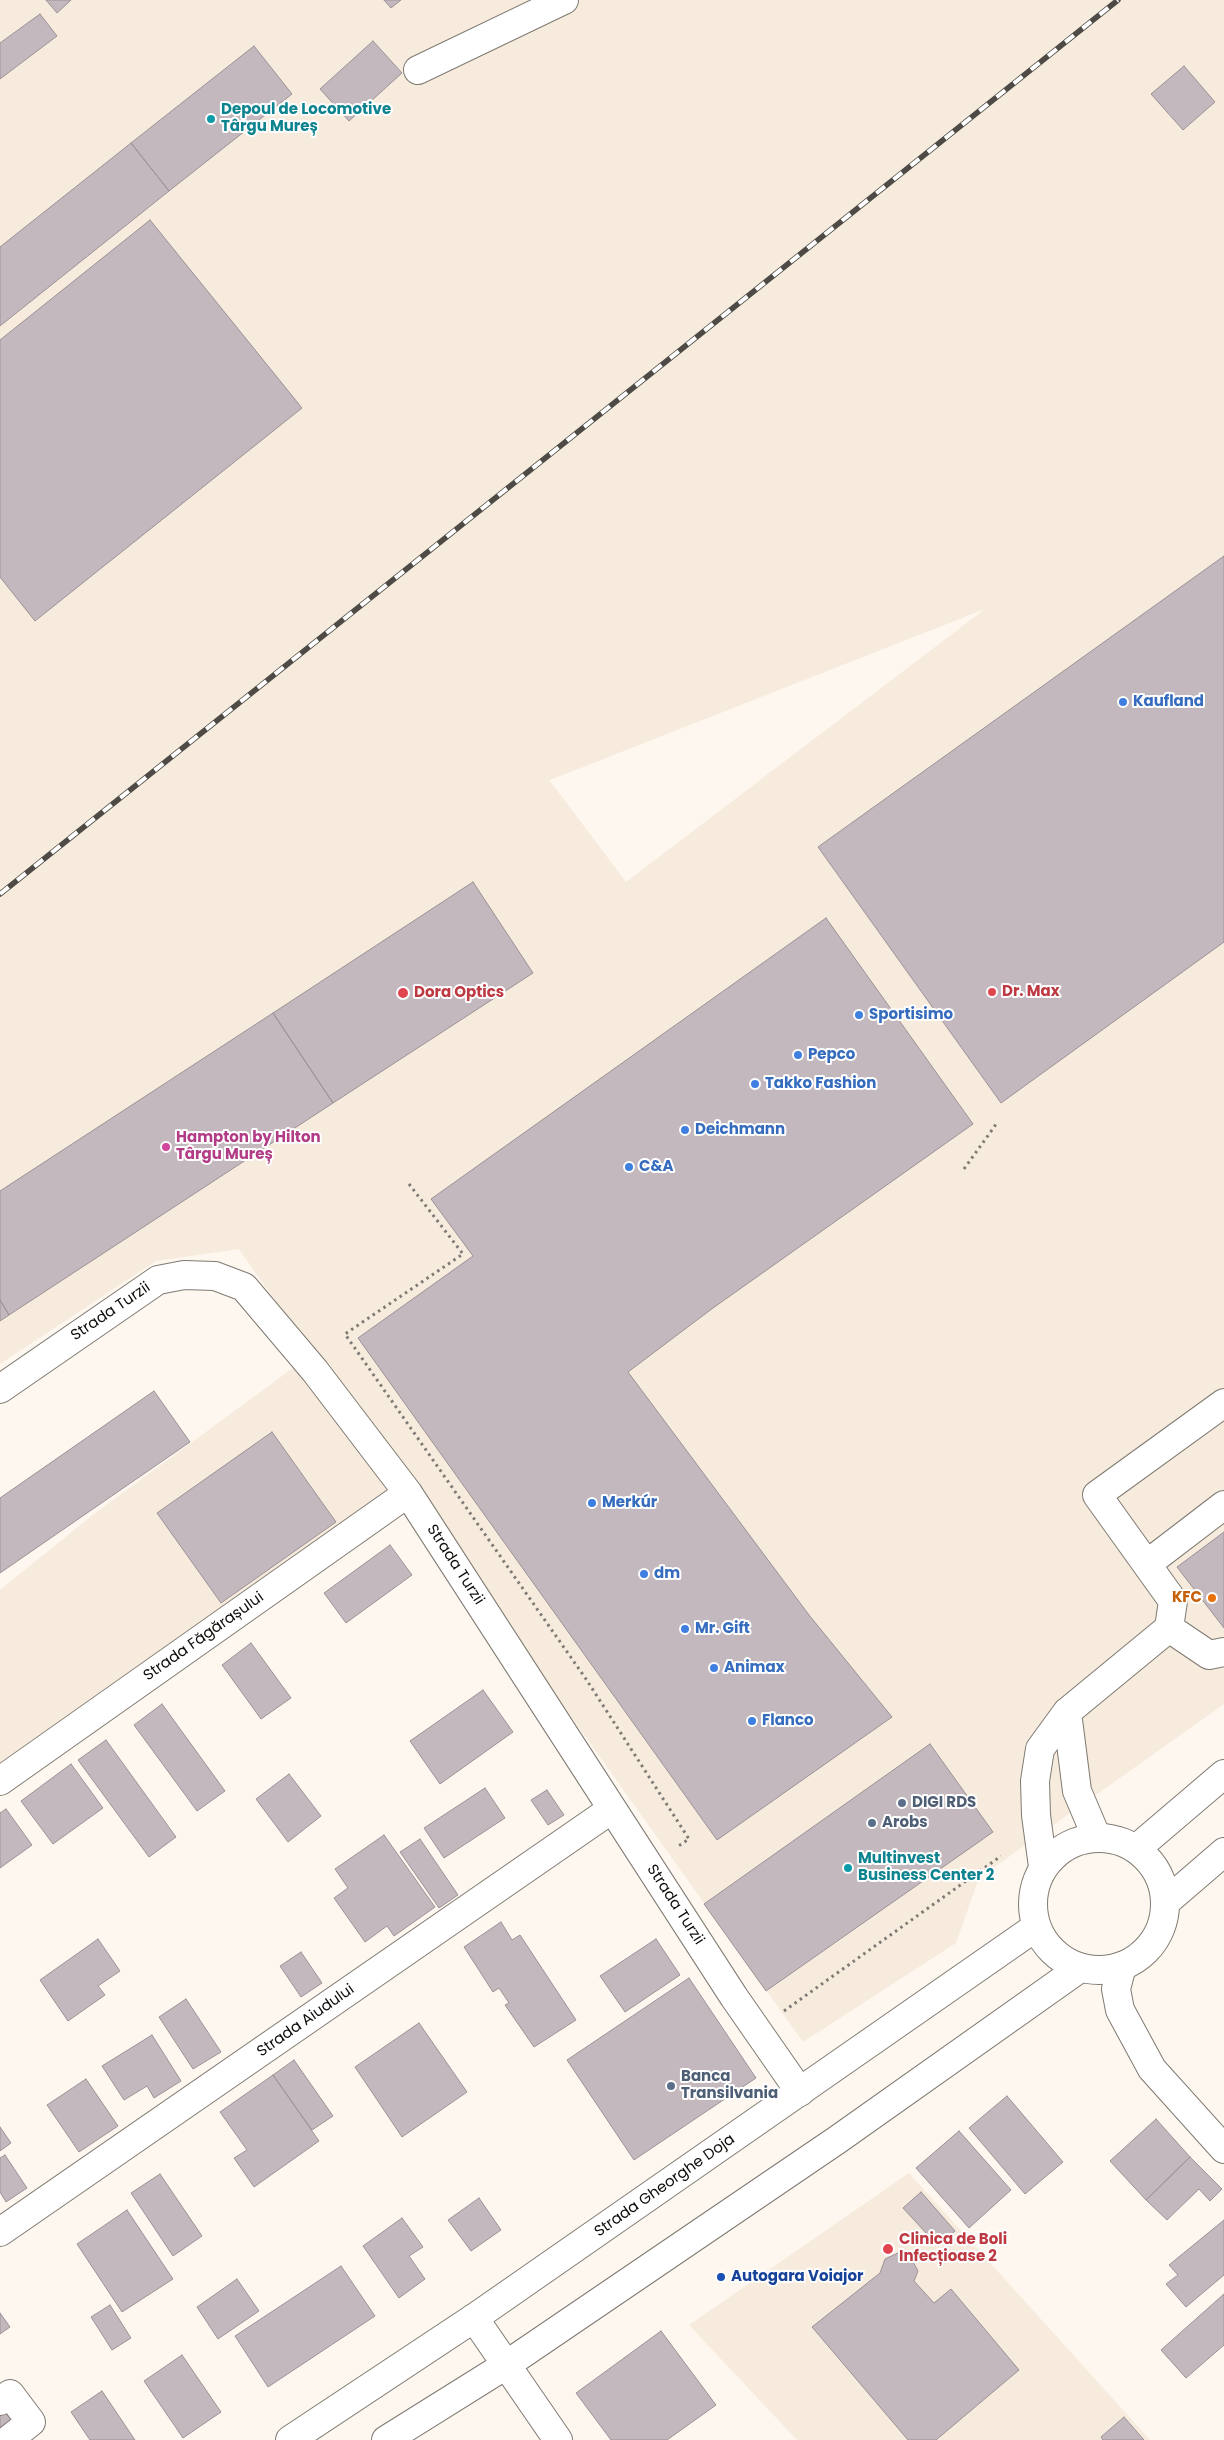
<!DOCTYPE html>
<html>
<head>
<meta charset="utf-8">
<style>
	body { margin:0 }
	canvas { display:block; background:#fef7ef }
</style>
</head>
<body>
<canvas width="1224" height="2440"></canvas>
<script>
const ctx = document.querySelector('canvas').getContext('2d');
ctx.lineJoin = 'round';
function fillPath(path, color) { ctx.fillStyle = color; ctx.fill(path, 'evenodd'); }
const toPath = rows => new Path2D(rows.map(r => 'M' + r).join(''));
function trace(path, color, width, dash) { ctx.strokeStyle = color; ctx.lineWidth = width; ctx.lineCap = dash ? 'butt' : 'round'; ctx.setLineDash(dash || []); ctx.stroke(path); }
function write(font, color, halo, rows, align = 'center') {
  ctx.font = font + ' Poppins,sans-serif'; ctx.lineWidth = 4; ctx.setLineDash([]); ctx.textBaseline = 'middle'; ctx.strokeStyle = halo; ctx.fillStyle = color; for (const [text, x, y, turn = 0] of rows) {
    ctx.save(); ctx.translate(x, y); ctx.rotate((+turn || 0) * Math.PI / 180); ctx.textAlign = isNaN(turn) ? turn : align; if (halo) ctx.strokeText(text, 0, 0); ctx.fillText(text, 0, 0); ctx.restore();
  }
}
const built = toPath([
	[0,0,1224,0,1224,1704,979,1878,956,1943,803,2042,404,1482,0,1764,0,1590,94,1514,312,1354,239,1249,156,1261,0,1364],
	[985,609,626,882,550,781,550,780],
	[909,2173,1150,2440,797,2440,689,2325]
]);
const building = toPath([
	[46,0,71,0,57,13,46,0],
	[384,0,401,0,391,8,384,0],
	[40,14,57,36,0,79,0,43,40,14],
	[373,41,402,73,349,121,320,89,373,41],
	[254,46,292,94,169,191,131,143,254,46],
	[1184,66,1215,102,1183,130,1151,94,1184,66],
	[131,143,169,191,0,326,0,247,131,143],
	[150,220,302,408,35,621,0,577,0,340,150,220],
	[1224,556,1224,942,1001,1103,818,847,1224,556],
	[473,882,533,973,333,1103,273,1013,473,882],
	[826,918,973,1124,713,1308,628,1372,809,1615,892,1717,717,1840,358,1338,473,1256,431,1199,826,918],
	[273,1013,333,1103,9,1315,0,1300,0,1191,273,1013],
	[0,1300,9,1315,0,1321,0,1300],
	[154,1391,190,1442,0,1573,0,1498,154,1391],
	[272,1432,336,1522,221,1603,157,1513,272,1432],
	[1224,1532,1224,1628,1177,1567,1224,1532],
	[390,1545,412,1575,346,1623,324,1593,390,1545],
	[251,1643,291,1698,261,1719,222,1665,251,1643],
	[483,1690,513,1732,440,1784,410,1741,483,1690],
	[162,1704,225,1791,197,1811,134,1725,162,1704],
	[106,1740,176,1837,149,1857,78,1760,106,1740],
	[930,1744,993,1832,766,1991,704,1904,930,1744],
	[71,1764,103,1808,53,1844,21,1801,71,1764],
	[289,1774,321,1816,288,1842,256,1799,289,1774],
	[485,1788,505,1818,444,1858,424,1828,485,1788],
	[547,1790,564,1815,548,1825,531,1800,547,1790],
	[6,1809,32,1845,0,1868,0,1813,6,1809],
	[384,1835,435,1907,394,1936,387,1926,365,1942,334,1898,348,1888,335,1869,384,1835],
	[420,1839,458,1895,439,1908,400,1852,420,1839],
	[501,1922,512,1940,520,1935,576,2020,534,2047,505,2005,509,2003,499,1988,493,1992,464,1947,501,1922],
	[98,1939,120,1971,98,1986,105,1995,68,2021,40,1980,98,1939],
	[656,1939,680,1975,625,2012,600,1976,656,1939],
	[301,1952,322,1983,301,1997,280,1966,301,1952],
	[689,1978,756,2078,634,2160,567,2060,689,1978],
	[186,1999,221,2052,193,2069,159,2017,186,1999],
	[419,2023,467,2092,402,2137,355,2067,419,2023],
	[152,2035,181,2081,154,2098,147,2086,124,2100,102,2066,152,2035],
	[294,2060,333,2116,312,2130,273,2075,294,2060],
	[273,2075,319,2141,254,2187,234,2158,247,2150,220,2112,273,2075],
	[86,2079,118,2126,79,2152,47,2105,86,2079],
	[1007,2096,1063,2162,1025,2194,969,2128,1007,2096],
	[1156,2119,1190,2157,1146,2200,1110,2161,1156,2119],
	[0,2127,11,2143,0,2151,0,2127],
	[959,2131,1011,2190,969,2228,916,2168,959,2131],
	[5,2155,27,2188,6,2202,0,2192,0,2158,5,2155],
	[1190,2157,1222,2189,1210,2201,1199,2189,1167,2220,1146,2200,1190,2157],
	[160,2174,202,2236,173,2256,131,2193,160,2174],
	[921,2192,955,2231,938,2246,903,2208,921,2192],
	[479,2198,501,2230,471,2251,448,2220,479,2198],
	[127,2210,173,2279,122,2312,77,2244,127,2210],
	[402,2218,423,2247,409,2256,425,2279,399,2298,363,2246,402,2218],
	[1224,2220,1224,2275,1186,2307,1166,2284,1178,2275,1169,2265,1224,2220],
	[898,2253,911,2258,918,2271,914,2281,934,2303,951,2289,1019,2370,936,2440,908,2440,812,2327,880,2273,885,2259,898,2253],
	[341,2266,375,2316,268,2387,235,2336,341,2266],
	[237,2279,259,2311,218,2339,197,2307,237,2279],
	[1224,2294,1224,2345,1186,2378,1161,2350,1224,2294],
	[110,2305,131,2338,112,2350,91,2317,110,2305],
	[0,2313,10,2327,0,2334,0,2313],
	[661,2331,716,2405,667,2440,611,2440,576,2393,661,2331],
	[182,2355,221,2412,183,2438,144,2381,182,2355],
	[102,2391,135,2440,90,2440,71,2412,102,2391],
	[0,2397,30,2440,0,2440,0,2397],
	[1124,2417,1144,2440,1103,2440,1101,2437,1124,2417]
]);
const path = toPath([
	[964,1169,997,1123],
	[409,1184,463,1254,345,1334,586,1679,689,1839,677,1847],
	[784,2011,1001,1856]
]);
const minor = toPath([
	[418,70,564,0],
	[0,1389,158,1280,184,1275,215,1276,244,1287,315,1371,408,1493,734,1997,800,2092],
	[1147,1564,1224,1505],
	[1169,1628,1209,1655,1224,1652],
	[1067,1712,1077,1791,1097,1838],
	[0,1781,408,1493],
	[1043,1867,1036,1815,1035,1781,1040,1749,1067,1712,1169,1628,1173,1601,1097,1495,1224,1403],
	[1122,1966,1116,1989,1120,2010,1152,2069,1224,2149],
	[0,2232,612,1809],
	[474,2318,558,2440],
	[0,2401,10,2394,31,2422,8,2440]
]);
const major = toPath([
	'1033 1904a66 66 0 1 1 132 0a66 66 0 1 1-132 0Z',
	[1136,1849,1224,1774],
	[1166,1902,1224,1852],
	[290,2440,474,2318,1036,1927],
	[386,2440,506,2365,837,2140,1080,1968]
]);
const rail = toPath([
	[0,894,1118,0]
]);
const markers = [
	[211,119,5,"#0f9aa8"],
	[1123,702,5,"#3f7fe0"],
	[992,992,5,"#e0444e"],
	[403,993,6,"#e0444e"],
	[859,1015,5,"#3f7fe0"],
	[798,1055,5,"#3f7fe0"],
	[755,1084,5,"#3f7fe0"],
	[685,1130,5,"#3f7fe0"],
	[166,1147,5,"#d1479c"],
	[629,1167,5,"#3f7fe0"],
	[592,1503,5,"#3f7fe0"],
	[644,1574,5,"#3f7fe0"],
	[1212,1598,5,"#e8710a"],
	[685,1629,5,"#3f7fe0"],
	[714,1668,5,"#3f7fe0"],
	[752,1721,5,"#3f7fe0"],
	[902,1803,5,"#5c6f8a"],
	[872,1823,5,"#5c6f8a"],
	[848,1868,5,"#0f9aa8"],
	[671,2086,5,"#5c6f8a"],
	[888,2249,6,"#e0444e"],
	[721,2277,5,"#1a4fb4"]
];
const cultureNames = [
	["Depoul de Locomotive",221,110],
	["Târgu Mureș",221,127],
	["Multinvest",858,1859],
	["Business Center 2",858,1876]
];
const shopNames = [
	["Kaufland",1133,702],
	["Sportisimo",869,1015],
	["Pepco",808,1055],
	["Takko Fashion",765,1084],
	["Deichmann",695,1130],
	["C&A",639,1167],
	["Merkúr",602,1503],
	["dm",654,1574],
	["Mr. Gift",695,1629],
	["Animax",724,1668],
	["Flanco",762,1721]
];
const healthNames = [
	["Dr. Max",1002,992],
	["Dora Optics",414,993],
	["Clinica de Boli",899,2240],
	["Infecțioase 2",899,2257]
];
const hotelNames = [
	["Hampton by Hilton",176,1138],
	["Târgu Mureș",176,1155]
];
const streetNames = [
	["Strada Turzii",111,1312,-34],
	["Strada Turzii",455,1565,57],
	["Strada Făgărașului",204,1637,-35],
	["Strada Turzii",675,1905,57],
	["Strada Aiudului",306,2021,-35],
	["Strada Gheorghe Doja",665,2186,-35]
];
const foodNames = [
	["KFC",1202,1598]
];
const serviceNames = [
	["DIGI RDS",912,1803],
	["Arobs",882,1823],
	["Banca",681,2077],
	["Transilvania",681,2094]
];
const transitNames = [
	["Autogara Voiajor",731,2277]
];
fillPath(built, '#f6ebdc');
fillPath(building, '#c3b8bd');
trace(building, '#9c9297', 1);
trace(minor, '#7f7a72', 30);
trace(major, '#7f7a72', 30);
trace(path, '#7e7a75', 3, [2.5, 4]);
trace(minor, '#fff', 28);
trace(major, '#fff', 28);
trace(rail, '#4e4b46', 5.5);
trace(rail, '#fff', 4, [11]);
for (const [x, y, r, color] of markers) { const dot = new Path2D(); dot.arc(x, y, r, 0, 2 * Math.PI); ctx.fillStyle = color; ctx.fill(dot); trace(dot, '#fff', 2); }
write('bold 15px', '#0d838f', '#fff', cultureNames, 'left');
write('bold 15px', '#366cbe', '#fff', shopNames, 'left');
write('bold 15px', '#be3a42', '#fff', healthNames, 'left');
write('bold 15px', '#b23c85', '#fff', hotelNames, 'left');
write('15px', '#0f0d0a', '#fff', streetNames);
write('bold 15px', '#c56008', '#fff', foodNames, 'right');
write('bold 15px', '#4e5e75', '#fff', serviceNames, 'left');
write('bold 15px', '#164399', '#fff', transitNames, 'left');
</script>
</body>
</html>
